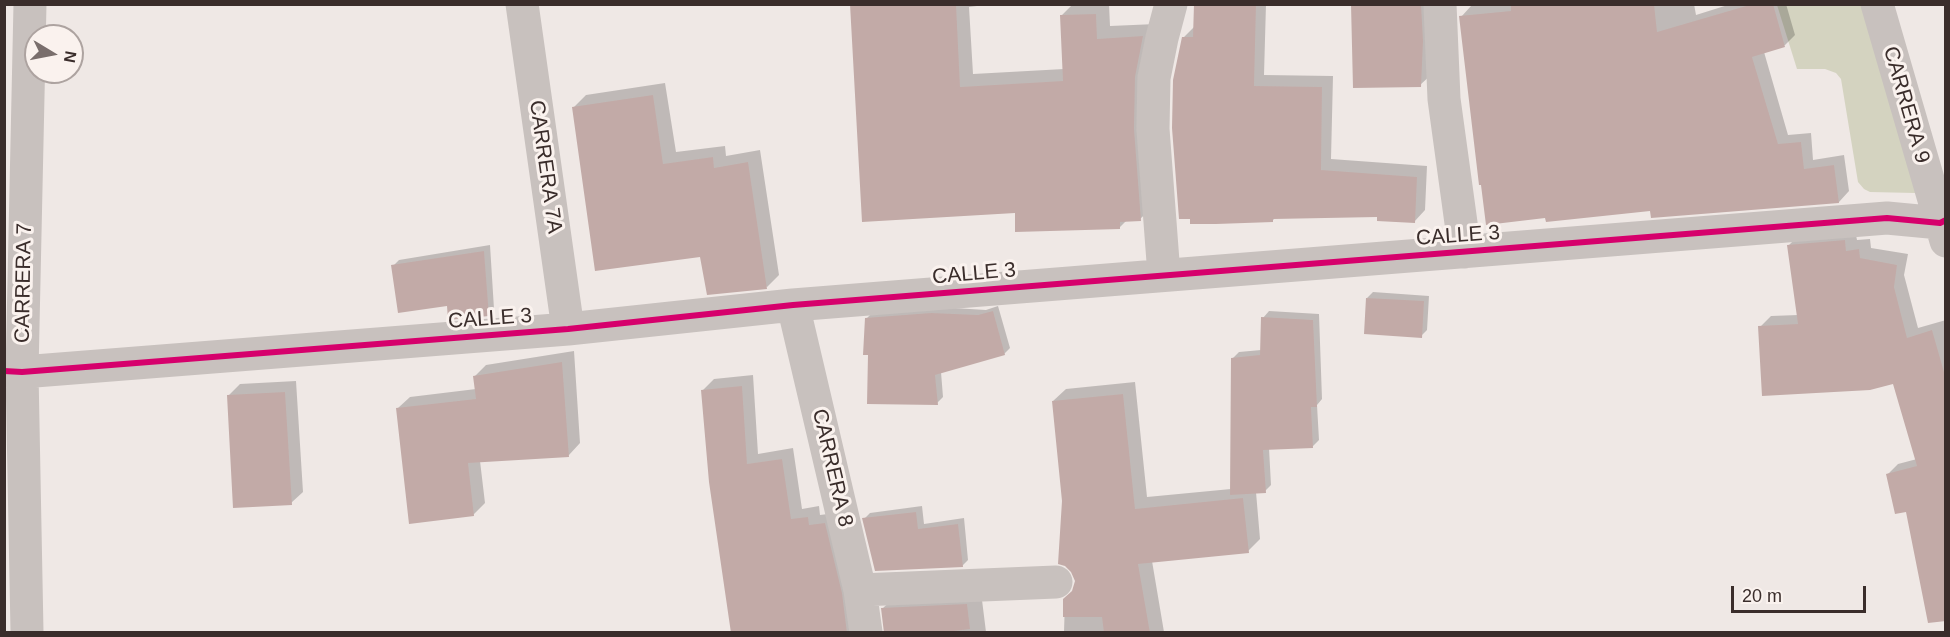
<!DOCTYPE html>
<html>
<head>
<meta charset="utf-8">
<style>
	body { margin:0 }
	#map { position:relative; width:1950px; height:637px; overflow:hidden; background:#efe8e5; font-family:Arial,sans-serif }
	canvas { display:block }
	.frame { position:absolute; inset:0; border:6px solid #3a2d2b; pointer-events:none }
	.north { position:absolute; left:24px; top:24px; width:60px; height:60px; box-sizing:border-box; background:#faf2ee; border:2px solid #ada3a0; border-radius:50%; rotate:100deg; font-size:16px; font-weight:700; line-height:24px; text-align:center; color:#3a2d2b }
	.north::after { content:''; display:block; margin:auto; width:21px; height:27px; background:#796e6c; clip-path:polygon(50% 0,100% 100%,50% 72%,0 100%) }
	.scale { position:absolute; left:1731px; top:586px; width:135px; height:27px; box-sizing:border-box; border:3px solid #3a2d2b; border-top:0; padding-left:8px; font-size:18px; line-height:21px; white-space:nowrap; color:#3a2d2b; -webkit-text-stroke:4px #faf2ee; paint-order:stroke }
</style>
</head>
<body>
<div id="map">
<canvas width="1950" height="637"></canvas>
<div class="frame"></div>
<div class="north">N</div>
<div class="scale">20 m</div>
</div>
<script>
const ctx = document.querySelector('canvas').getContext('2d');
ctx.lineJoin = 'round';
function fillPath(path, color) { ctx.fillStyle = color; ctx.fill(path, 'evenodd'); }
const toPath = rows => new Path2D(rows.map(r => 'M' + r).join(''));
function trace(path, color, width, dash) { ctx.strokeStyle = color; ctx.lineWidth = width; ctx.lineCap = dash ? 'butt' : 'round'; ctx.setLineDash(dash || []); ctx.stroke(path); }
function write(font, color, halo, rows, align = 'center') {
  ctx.font = font + ' Arial,sans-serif'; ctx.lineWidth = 6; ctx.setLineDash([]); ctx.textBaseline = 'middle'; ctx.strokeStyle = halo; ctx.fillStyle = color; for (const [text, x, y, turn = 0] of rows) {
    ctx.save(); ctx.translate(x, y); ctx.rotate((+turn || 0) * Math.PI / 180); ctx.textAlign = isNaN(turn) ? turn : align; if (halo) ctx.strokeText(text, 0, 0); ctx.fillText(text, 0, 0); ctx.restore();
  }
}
const green = toPath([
	[1777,5,1864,5,1920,190,1915,193,1870,192,1864,189,1858,182,1841,79,1836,73,1825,69,1797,69]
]);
const shadow = toPath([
	[852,4,993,4,969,7,973,74,1064,69,1061,16,1073,4,1109,4,1110,26,1156,24,1154,206,1140,219,1127,220,1120,227,1017,211],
	[1196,4,1266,4,1264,75,1333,76,1331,159,1427,166,1425,210,1414,222,1379,215,1276,217,1273,220,1183,38,1195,26],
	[1353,4,1433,4,1432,74,1420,85],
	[1490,4,1694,4,1696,15,1731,4,1786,4,1795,35,1785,45,1764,52,1788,135,1811,133,1813,160,1844,155,1849,191,1839,202,1651,209,1547,216,1461,17,1471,6],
	[665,83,676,152,725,146,726,156,760,150,779,275,767,287,702,255,573,108,586,95],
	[1855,230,1857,240,1870,239,1871,248,1908,254,1904,275,1918,328,1946,320,1946,593,1908,510,1887,475,1898,464,1917,459,1894,382,1760,327,1771,316,1798,315,1789,245,1800,234],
	[490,245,494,309,488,315,448,304,393,266,399,260],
	[1373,292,1429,296,1427,330,1421,336,1367,298],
	[998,306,1010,348,1004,354,941,372,943,397,937,403,870,354,866,319,872,313,938,307,986,310],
	[1269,311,1319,314,1322,399,1317,405,1319,440,1313,446,1269,448,1271,485,1265,491,1256,492,1260,539,1248,551,1152,561,1164,632,1064,632,1065,599,1074,590,1076,581,1064,501,1053,401,1066,389,1135,382,1147,497,1231,489,1233,358,1239,352,1261,350,1263,318],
	[574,351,580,443,569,455,480,461,485,503,473,515,398,408,410,397,476,389,474,377,486,365],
	[753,375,758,454,793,448,802,509,819,506,820,515,836,513,859,632,732,632,703,390,714,379],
	[296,381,303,492,291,503,228,396,240,384],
	[922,506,924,524,964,518,968,560,962,566,864,519,870,513],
	[981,592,986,632,886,632,883,608,896,596]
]);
const building = toPath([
	[850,4,956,4,960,87,1063,81,1060,15,1096,14,1097,39,1143,36,1135,77,1134,129,1141,221,1120,222,1120,229,1015,232,1015,213,862,222],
	[1194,4,1256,5,1254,86,1322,87,1321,170,1417,177,1415,223,1377,221,1377,217,1273,219,1273,222,1216,224,1190,224,1190,219,1179,219,1172,128,1173,80,1182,37,1193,37],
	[1351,4,1421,4,1423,41,1421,87,1353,88],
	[1511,4,1654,4,1657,32,1753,4,1773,4,1785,47,1752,57,1778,144,1801,142,1804,169,1834,165,1839,203,1651,218,1650,211,1546,222,1545,218,1486,225,1481,185,1479,185,1459,16,1511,11],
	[653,95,663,164,713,157,714,168,748,162,767,289,707,295,700,257,595,271,572,107],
	[1845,240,1846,251,1859,249,1860,258,1897,265,1894,287,1907,338,1932,330,1946,379,1946,621,1928,623,1906,512,1895,514,1886,474,1917,466,1893,384,1870,390,1762,396,1758,326,1798,324,1787,245],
	[484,251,489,316,448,320,447,306,398,313,391,265],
	[1366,298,1424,301,1422,338,1364,334],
	[993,311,1005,355,935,375,938,405,867,404,868,355,863,355,865,318,931,313,978,315],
	[1261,317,1313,320,1317,407,1311,407,1313,448,1263,450,1266,493,1230,495,1231,358,1260,355],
	[562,362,569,457,468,463,474,516,409,524,396,408,476,399,473,376],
	[742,386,747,464,782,459,791,519,808,517,809,525,825,523,842,593,847,633,731,633,709,482,701,390],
	[285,392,292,505,233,508,227,395],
	[1123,394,1135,509,1243,498,1249,553,1138,564,1150,633,1104,633,1102,617,1063,617,1063,599,1072,591,1075,581,1071,572,1065,566,1058,564,1062,501,1052,401],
	[916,512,918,529,958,524,963,567,875,571,862,518],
	[967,604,970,629,939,633,884,633,881,608]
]);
const minor = toPath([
	[522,4,568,329],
	[1440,4,1444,99,1465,252],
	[1877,4,1946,241],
	[1164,275,1153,129,1154,78,1162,38,1171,4],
	[793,305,860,590,866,632],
	[4,371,22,372,568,329,793,305,1887,218,1940,223,1946,220],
	[860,590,1056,582],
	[27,632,22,372,30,4]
]);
const cycleway = toPath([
	[4,371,22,372,568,329,793,305,1887,218,1940,223,1946,220]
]);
const streetNames = [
	["CARRERA 9",1906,105,74],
	["CARRERA 7A",545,167,82],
	["CALLE 3",1458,236,-4],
	["CALLE 3",974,274,-5],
	["CARRERA 7",24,283,-89],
	["CALLE 3",490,319,-4],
	["CARRERA 8",832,468,77]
];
fillPath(green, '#d4d3c0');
fillPath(shadow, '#0003');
fillPath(building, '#c2aaa7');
trace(minor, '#c8c1be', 33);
trace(cycleway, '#d6006c', 6);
write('21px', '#3a2d2b', '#faf2ee', streetNames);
</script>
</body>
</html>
